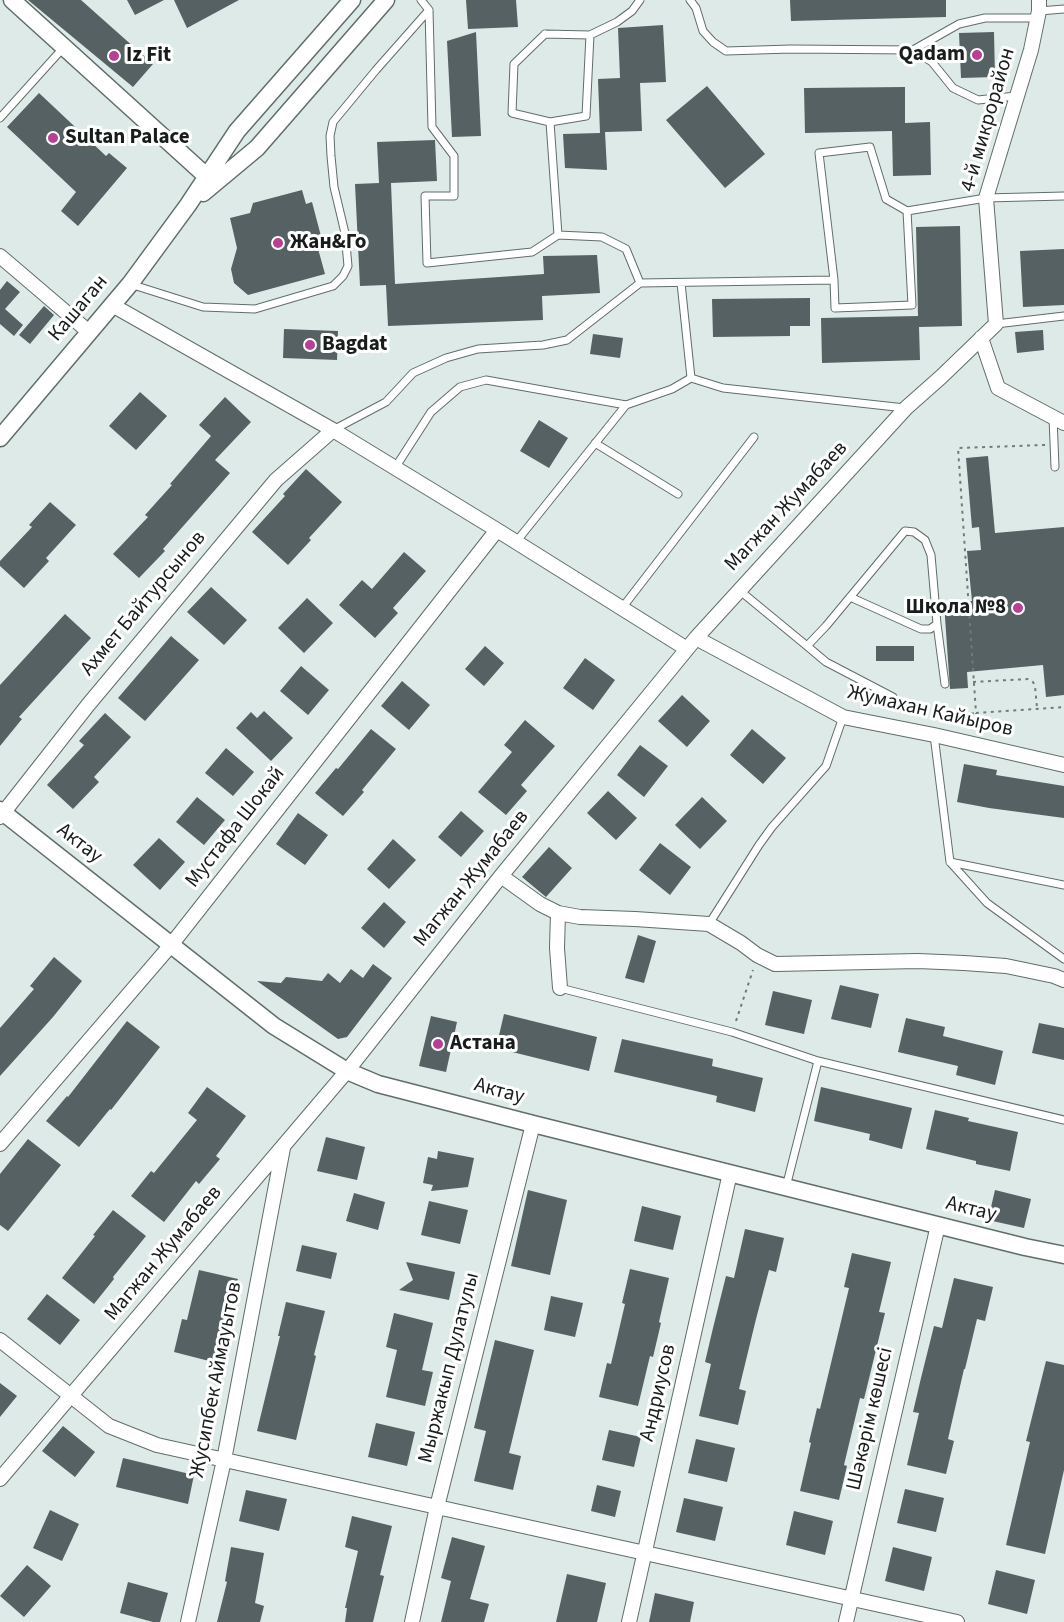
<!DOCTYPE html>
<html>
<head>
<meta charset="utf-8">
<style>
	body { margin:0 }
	canvas { display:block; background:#ddeae7 }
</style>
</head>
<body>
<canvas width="1064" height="1622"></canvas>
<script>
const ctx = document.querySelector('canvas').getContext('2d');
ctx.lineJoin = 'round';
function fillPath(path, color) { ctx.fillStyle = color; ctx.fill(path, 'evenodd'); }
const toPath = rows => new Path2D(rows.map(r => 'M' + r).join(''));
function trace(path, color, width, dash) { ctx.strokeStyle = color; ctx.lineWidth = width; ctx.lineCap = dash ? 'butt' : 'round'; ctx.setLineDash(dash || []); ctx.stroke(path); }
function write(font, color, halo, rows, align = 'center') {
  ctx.font = font + ' "Source Sans 3",sans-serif'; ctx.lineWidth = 6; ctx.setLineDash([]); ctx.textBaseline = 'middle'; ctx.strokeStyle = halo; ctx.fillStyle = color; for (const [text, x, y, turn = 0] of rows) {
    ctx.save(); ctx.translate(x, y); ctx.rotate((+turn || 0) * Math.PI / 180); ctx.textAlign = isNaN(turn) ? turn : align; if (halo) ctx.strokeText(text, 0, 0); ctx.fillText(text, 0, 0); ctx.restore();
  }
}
const building = toPath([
	[28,0,81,0,153,64,133,87],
	[127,0,164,0,135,15],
	[174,0,239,0,187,28],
	[466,0,516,0,518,27,468,29],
	[790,0,946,0,946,17,791,21],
	[663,25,666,82,640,83,642,131,605,132,607,170,565,168,563,134,600,133,598,79,620,78,618,28],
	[476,32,481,136,452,137,447,41],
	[994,32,995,77,961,78,959,33],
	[707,86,765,154,725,188,666,120],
	[905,87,905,123,930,122,931,175,893,176,892,131,805,133,804,88],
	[39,93,106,156,109,153,127,168,78,226,61,211,76,192,7,127],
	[435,140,437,181,391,183,395,284,544,274,543,256,597,255,600,293,542,296,543,320,388,326,386,285,360,286,355,184,379,183,377,142],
	[302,190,306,204,312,202,322,240,317,245,325,274,248,295,234,283,231,269,237,248,230,218,250,213,253,203],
	[960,226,962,326,919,327,920,360,822,363,821,318,918,316,916,227],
	[1064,249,1064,305,1023,307,1020,251],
	[7,281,20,292,5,309,23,325,14,336,0,324,0,290],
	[810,298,810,326,790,326,790,336,713,337,712,299],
	[44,306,54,315,30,344,19,335],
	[284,329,338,331,337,360,283,358],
	[1043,330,1044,350,1017,353,1015,332],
	[593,334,623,338,620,358,590,354],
	[140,392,167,416,136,450,109,426],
	[225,397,251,422,215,460,230,473,163,549,165,551,139,578,113,554,148,517,145,515,172,485,170,484,211,436,199,425],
	[539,420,568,438,549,468,520,451],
	[988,456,995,533,1064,527,1064,695,1046,697,1043,665,967,672,968,688,950,689,944,603,972,601,967,551,981,550,979,527,972,528,966,458],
	[306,469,342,502,309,538,311,540,288,565,252,532,285,496,283,494],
	[50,502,76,525,46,558,49,561,24,588,0,566,0,561,32,527,29,525],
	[404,552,426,571,393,608,398,613,375,638,339,605,362,580,372,589],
	[211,587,247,620,224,645,187,612],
	[307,598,333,623,304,653,278,628],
	[65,614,91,638,19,717,22,719,0,746,0,685],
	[171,636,199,660,145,721,118,698],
	[485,646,504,663,484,686,465,669],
	[876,646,914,646,914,661,876,661],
	[585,658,615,680,593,710,563,688],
	[301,666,329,690,308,715,280,691],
	[402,681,430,705,409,730,381,706],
	[682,695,710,721,687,747,658,721],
	[264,711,293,738,271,761,236,728,251,712,257,718],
	[105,713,131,737,94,777,99,782,73,809,47,785,84,745,79,741],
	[525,720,555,746,521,785,527,791,506,815,478,792,512,752,504,745],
	[371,729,396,749,362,790,364,792,343,816,315,793,336,768,338,769],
	[752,729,786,758,763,784,730,755],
	[640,745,668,766,644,797,617,775],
	[226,748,254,772,233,796,205,773],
	[964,764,997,770,996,775,1064,786,1064,818,989,808,957,802],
	[608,791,637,818,616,840,587,813],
	[197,797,225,820,204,845,176,822],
	[702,797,727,821,700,849,675,825],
	[461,811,484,831,461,857,438,837],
	[298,813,328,835,305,865,276,844],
	[159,838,185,862,160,890,133,865],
	[393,839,416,860,389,889,367,869],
	[660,843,691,867,670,895,639,870],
	[549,847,572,868,546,897,522,877],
	[384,902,406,922,384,948,361,928],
	[638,935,656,941,644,983,625,978],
	[54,957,82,981,53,1017,0,1076,0,1028,34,989,30,986],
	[373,964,392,978,347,1037,338,1039,257,981,281,983,286,977,322,981,328,973,340,983,351,969,363,978],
	[840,985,879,994,871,1028,831,1019],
	[773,991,812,1000,804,1034,765,1025],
	[504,1014,597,1037,589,1071,496,1048],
	[431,1016,457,1022,446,1072,419,1066],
	[906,1018,945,1027,943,1036,1003,1051,995,1085,956,1075,958,1066,898,1052],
	[127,1021,160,1047,111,1110,110,1109,79,1147,46,1121,67,1096,68,1097],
	[1039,1023,1064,1028,1064,1060,1032,1053],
	[622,1039,713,1059,712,1066,763,1078,755,1112,716,1102,717,1096,614,1072],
	[207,1087,246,1116,216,1156,220,1159,199,1184,196,1181,164,1222,131,1196,151,1171,154,1173,197,1120,188,1113],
	[821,1087,912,1108,902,1149,869,1140,870,1134,814,1121],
	[935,1110,969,1118,968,1121,1018,1132,1010,1171,976,1164,976,1161,926,1149],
	[326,1137,365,1147,357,1180,317,1171],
	[28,1139,61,1165,8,1231,0,1225,0,1174],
	[438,1151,474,1158,468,1187,431,1191,433,1185,423,1183,428,1157,437,1159],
	[528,1190,567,1200,550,1275,511,1266],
	[995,1190,1031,1199,1024,1228,988,1220],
	[354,1193,385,1202,378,1230,346,1221],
	[429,1201,468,1210,460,1244,421,1235],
	[642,1206,681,1216,673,1250,634,1241],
	[113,1210,146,1236,113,1277,114,1279,94,1304,62,1278,95,1236,93,1235],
	[745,1229,784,1238,776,1272,769,1270,756,1319,739,1389,746,1391,738,1425,699,1416,711,1364,705,1362,713,1328,726,1276,734,1278],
	[302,1245,337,1253,331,1279,296,1271],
	[852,1253,891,1262,879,1312,885,1313,864,1399,860,1398,844,1465,847,1466,839,1500,800,1491,811,1443,809,1442,817,1408,820,1409,849,1288,844,1287],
	[406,1262,455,1272,449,1300,399,1290,413,1280],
	[630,1269,669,1278,659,1322,661,1323,653,1357,650,1356,638,1406,599,1397,607,1363,611,1364,625,1304,622,1303],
	[199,1270,238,1279,230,1313,225,1312,213,1362,174,1352,182,1319,187,1320],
	[954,1278,993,1287,985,1321,977,1319,965,1369,964,1369,948,1439,954,1441,946,1474,907,1465,919,1413,913,1412,921,1378,934,1326,942,1328],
	[47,1294,80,1320,60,1345,27,1319],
	[551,1296,583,1303,575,1337,544,1330],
	[286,1302,325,1311,314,1355,316,1356,296,1440,257,1431,280,1336,278,1336],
	[394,1313,433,1323,422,1370,433,1372,425,1406,386,1397,397,1350,386,1347],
	[495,1340,534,1350,509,1453,521,1456,513,1490,474,1481,486,1431,474,1428],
	[1046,1361,1064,1365,1064,1470,1045,1554,1006,1545,1030,1442,1026,1441],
	[0,1383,17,1396,0,1417],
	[376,1423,415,1432,407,1466,368,1457],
	[63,1426,95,1452,75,1477,42,1451],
	[609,1430,641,1437,634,1467,602,1460],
	[696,1439,735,1448,727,1482,688,1473],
	[123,1458,194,1475,188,1504,116,1487],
	[597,1485,621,1491,615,1517,591,1511],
	[905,1489,944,1498,936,1532,897,1523],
	[246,1490,287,1499,279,1531,239,1521],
	[684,1498,723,1507,715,1541,676,1532],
	[50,1510,79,1524,62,1561,33,1548],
	[794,1511,833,1521,825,1555,786,1545],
	[352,1516,392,1526,380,1575,384,1576,373,1622,345,1622,347,1608,345,1608,358,1551,345,1547],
	[452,1537,485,1546,470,1599,489,1604,484,1622,441,1622,451,1581,441,1578],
	[231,1547,264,1553,255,1603,264,1606,260,1622,217,1622,227,1582,225,1581],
	[893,1547,932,1557,924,1591,885,1581],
	[27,1565,51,1586,24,1617,0,1596],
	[996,1570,1035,1580,1027,1614,988,1604],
	[567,1574,606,1583,597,1622,556,1622],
	[128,1582,168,1593,160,1622,153,1622,120,1613],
	[655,1593,694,1602,690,1622,649,1622]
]);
const path = toPath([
	[1045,445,958,448,976,713,1064,707],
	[973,682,1028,679,1033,682,1035,686,1037,708],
	[951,724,969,714,976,713],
	[736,1021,753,970]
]);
const service = toPath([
	[421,0,429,10,432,127,454,156,454,196,425,196,427,263,532,252,558,235,602,237,626,249,640,283,834,280],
	[690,0,696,8,703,31,713,42,726,51,791,49,913,50,932,62,953,88,978,100,1016,96],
	[1039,11,1064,9],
	[545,34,590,35,586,116,550,122,512,113,514,64,545,34],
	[590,35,617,22,632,11,640,0],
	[913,50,959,24,985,18,1037,18],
	[0,118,64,47],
	[550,122,558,235],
	[907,211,912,305,835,308,834,280,819,153,870,147,886,199,907,211,986,198,1064,196],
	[681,283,691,378,723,388,905,408],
	[130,284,203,307,255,309,333,286,343,276,348,266,345,233,334,187,331,156,330,136,333,122,376,70,429,10],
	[996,324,1064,316],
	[1053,417,1055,467],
	[333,430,386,402,413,373,446,358,478,349,543,345,567,340,640,283],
	[595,443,678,494],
	[395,468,431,412,460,387,486,380,626,405,672,389,691,378],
	[516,542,626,405],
	[739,590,807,646,826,626,905,531,914,532,925,540,931,555,937,624,930,629,921,629,850,597],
	[622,608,754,437],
	[937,624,945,684],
	[807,646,826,662,893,697],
	[934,735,950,862,987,903,1064,959],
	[950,862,1064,885],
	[709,924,759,845,772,827,826,766,843,717],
	[560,988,732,1032,818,1061,1064,1120],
	[786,1187,818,1061]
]);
const minor = toPath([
	[0,256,89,332],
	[112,305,333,430,497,530,687,649],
	[981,338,998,388,1064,423],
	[696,638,843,717,934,735,1064,765],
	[0,817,88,705,276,480,333,430],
	[501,876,540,904,558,913,580,917,635,919,709,924,741,943,757,955,775,964,918,961,964,963,1006,966,1054,976,1064,980],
	[558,913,557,948,560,988],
	[0,1144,171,945,497,530],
	[0,1340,109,1426,157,1445,957,1622],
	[0,1479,347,1071,501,876,696,638,906,408,941,377,996,324,986,198,1031,50,1039,11,1039,0],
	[188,1622,224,1460,283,1148],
	[412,1622,437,1507,533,1124],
	[629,1622,730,1173],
	[846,1622,938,1225]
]);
const tertiary = toPath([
	[12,0,214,183],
	[203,193,257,148,386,0],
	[0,438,130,284,188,205,237,131,352,0],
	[0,810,274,1026,347,1071,378,1084,533,1124,1025,1247,1064,1255]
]);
const markers = [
	[977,55,6,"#b93f92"],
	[114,56,6,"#b93f92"],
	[53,138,6,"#b93f92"],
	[278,243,6,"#b93f92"],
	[310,345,6,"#b93f92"],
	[1018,608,6,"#b93f92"],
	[438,1044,6,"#b93f92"]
];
const poiNames = [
	["Qadam",965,55,"right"],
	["Iz Fit",126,56],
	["Sultan Palace",65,138],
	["Жан&Го",290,243],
	["Bagdat",322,345],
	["Школа №8",1006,608,"right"],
	["Астана",450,1044]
];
const streetNames = [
	["4-й микрорайон",989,120,-74],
	["Кашаган",79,309,-50],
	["Магжан Жумабаев",787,507,-47],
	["Ахмет Байтурсынов",144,604,-50],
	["Жумахан Кайыров",930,712,13],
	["Мустафа Шокай",236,828,-52],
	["Актау",79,844,38],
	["Магжан Жумабаев",472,879,-51],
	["Актау",499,1092,15],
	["Актау",971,1210,14],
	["Магжан Жумабаев",164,1254,-50],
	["Мыржакып Дулатулы",450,1368,-76],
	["Жусипбек Аймауытов",217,1380,-79],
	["Андриусов",659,1393,-77],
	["Шәкәрім көшесі",871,1419,-77]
];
fillPath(building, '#556163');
trace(service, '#616d6a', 9);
trace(minor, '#616d6a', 16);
trace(tertiary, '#616d6a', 19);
trace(path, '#737b79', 2, [3, 4.5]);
trace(service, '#fff', 7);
trace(minor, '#fff', 14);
trace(tertiary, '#fff', 16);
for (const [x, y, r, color] of markers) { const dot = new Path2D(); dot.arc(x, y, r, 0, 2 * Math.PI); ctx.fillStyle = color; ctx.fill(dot); trace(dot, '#fff', 2); }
write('bold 21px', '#181d1c', '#fff', poiNames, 'left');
write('21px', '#181d1c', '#fff', streetNames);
</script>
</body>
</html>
